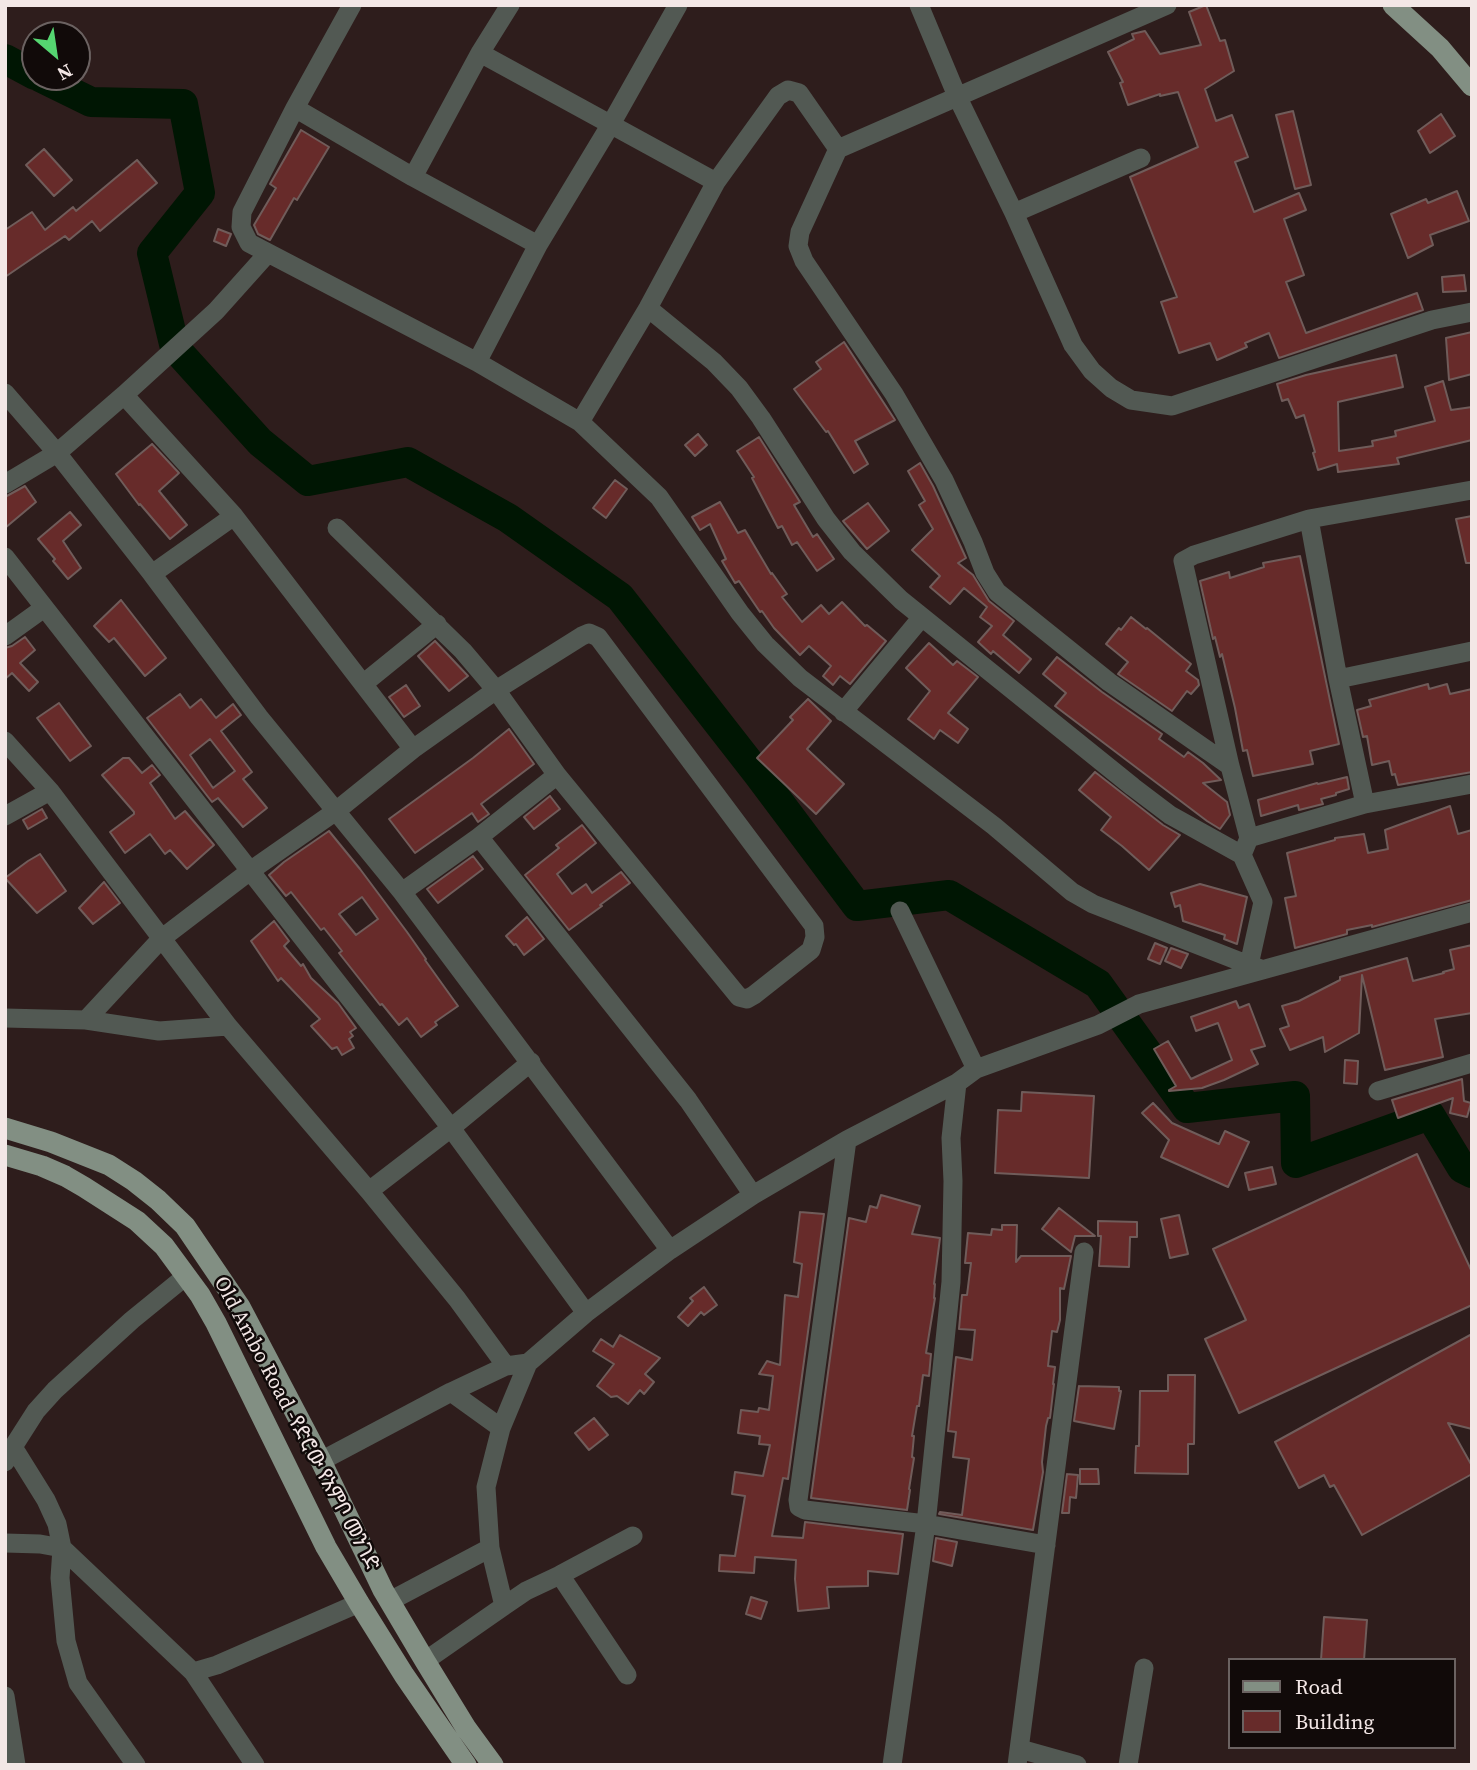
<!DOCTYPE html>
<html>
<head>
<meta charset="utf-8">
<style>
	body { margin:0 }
	#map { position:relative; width:1477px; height:1770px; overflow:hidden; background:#2e1d1c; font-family:"Source Serif 4",serif }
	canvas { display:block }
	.frame { position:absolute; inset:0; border:7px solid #f3e7e6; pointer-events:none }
	.legend { position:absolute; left:1228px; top:1658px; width:228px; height:91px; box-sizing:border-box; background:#110a09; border:2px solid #6b6261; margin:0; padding:9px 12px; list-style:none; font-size:21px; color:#f3e7e6 }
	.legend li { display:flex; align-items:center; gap:14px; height:35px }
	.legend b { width:35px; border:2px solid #6b6261 }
	.north { position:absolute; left:21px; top:21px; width:70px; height:70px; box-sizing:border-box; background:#110a09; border:2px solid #6b6261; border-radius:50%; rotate:151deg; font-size:19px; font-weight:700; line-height:28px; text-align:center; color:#f3e7e6 }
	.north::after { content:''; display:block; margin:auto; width:24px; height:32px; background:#55d671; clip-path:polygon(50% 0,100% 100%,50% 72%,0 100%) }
</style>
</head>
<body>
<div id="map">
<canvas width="1477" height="1770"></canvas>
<div class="frame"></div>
<ul class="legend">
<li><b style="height:9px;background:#828f83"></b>Road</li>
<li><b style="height:19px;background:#672b2a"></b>Building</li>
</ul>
<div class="north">N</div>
</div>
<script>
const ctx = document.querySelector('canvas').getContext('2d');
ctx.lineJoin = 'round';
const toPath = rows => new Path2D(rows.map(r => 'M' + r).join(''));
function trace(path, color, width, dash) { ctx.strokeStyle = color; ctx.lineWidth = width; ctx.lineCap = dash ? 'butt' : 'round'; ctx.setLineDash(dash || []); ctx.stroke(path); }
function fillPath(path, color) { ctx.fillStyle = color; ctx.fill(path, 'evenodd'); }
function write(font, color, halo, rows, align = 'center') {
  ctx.font = font + ' "Source Serif 4","Noto Sans Ethiopic",serif'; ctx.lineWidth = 5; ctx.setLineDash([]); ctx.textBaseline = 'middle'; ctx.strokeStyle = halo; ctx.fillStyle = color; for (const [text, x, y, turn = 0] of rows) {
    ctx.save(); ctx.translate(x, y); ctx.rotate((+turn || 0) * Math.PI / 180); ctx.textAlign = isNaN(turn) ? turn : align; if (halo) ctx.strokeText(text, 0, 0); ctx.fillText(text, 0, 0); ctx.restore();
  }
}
const river = toPath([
	[5,59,35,75],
	[40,77,91,102,183,104,200,193,152,253,175,348,260,442,308,481,408,462,508,518,620,597,758,774,857,906,949,895,1098,984,1187,1108,1295,1096,1296,1163,1430,1115,1462,1168,1472,1173]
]);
const building = toPath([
	[1206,5,1220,41,1225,40,1234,71,1205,89,1216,121,1232,115,1248,157,1235,162,1254,212,1299,193,1306,210,1284,219,1304,275,1286,282,1306,333,1417,293,1423,310,1279,358,1269,333,1245,343,1247,347,1217,360,1210,343,1179,353,1161,302,1177,297,1130,177,1198,147,1178,92,1160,96,1160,94,1128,105,1120,83,1123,82,1108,52,1134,39,1132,34,1145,31,1160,54,1201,45,1189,12,1206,5],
	[1293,111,1311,185,1295,189,1276,115,1293,111],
	[1441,114,1455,136,1430,153,1418,131,1441,114],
	[301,130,329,147,297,200,294,198,270,240,258,234,254,225,276,188,270,184,301,130],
	[44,149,72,180,54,196,26,165,44,149],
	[137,160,157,183,100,231,92,221,69,240,65,236,5,277,5,230,32,212,45,230,73,207,76,211,137,160],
	[1457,191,1469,221,1430,235,1433,245,1408,258,1391,214,1426,199,1428,203,1457,191],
	[218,229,231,234,226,246,214,241,218,229],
	[1464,275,1466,291,1443,292,1442,277,1464,275],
	[1472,332,1472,374,1449,380,1446,338,1472,332],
	[844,342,895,420,855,441,868,464,854,473,828,431,826,432,794,389,821,369,816,362,844,342],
	[1396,355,1403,387,1338,402,1339,451,1373,446,1372,441,1396,436,1395,431,1435,421,1425,387,1443,381,1451,410,1472,407,1472,440,1397,458,1399,464,1338,472,1337,464,1318,470,1313,453,1315,452,1304,415,1296,418,1288,399,1282,401,1277,384,1306,375,1396,355],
	[698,434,707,445,695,456,685,445,698,434],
	[759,437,800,502,794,505,813,537,817,534,834,559,817,571,797,542,792,545,782,526,778,528,752,478,754,477,737,451,759,437],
	[152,444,179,473,159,491,187,525,170,539,140,504,139,505,116,474,152,444],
	[920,463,933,486,966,558,958,563,973,575,989,601,1014,621,1003,635,1031,659,1019,673,993,651,991,654,978,642,992,626,980,617,987,607,964,588,950,604,930,587,940,576,912,550,933,529,919,505,925,501,908,471,920,463],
	[615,480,627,489,606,518,593,508,615,480],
	[25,486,36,502,5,528,5,497,25,486],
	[720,502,738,533,745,530,771,574,772,573,787,594,782,597,802,622,821,605,829,614,842,602,865,626,867,625,886,641,850,684,840,676,833,685,823,676,831,666,809,646,800,655,774,628,762,611,760,612,739,581,735,583,722,561,726,559,710,524,700,530,692,517,720,502],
	[868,503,889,531,867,549,843,521,868,503],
	[70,512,81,525,63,541,81,568,68,579,53,561,55,559,38,539,70,512],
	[1472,516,1472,563,1466,563,1456,519,1472,516],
	[1300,556,1339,744,1310,751,1313,764,1253,776,1247,750,1243,751,1235,708,1222,654,1220,657,1215,637,1213,639,1200,581,1229,572,1230,578,1264,567,1263,563,1300,556],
	[121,600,166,658,145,676,114,638,109,642,94,626,121,600],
	[1131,617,1146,629,1147,628,1191,664,1186,671,1198,680,1199,685,1191,694,1187,691,1172,711,1118,674,1128,662,1106,644,1119,628,1121,630,1131,617],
	[25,637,35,650,20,663,38,682,29,691,12,673,5,679,5,648,12,646,25,637],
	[435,641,468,676,449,691,418,656,435,641],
	[929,643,953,665,957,661,978,677,948,713,968,729,958,743,940,730,934,739,908,719,930,691,906,668,929,643],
	[1057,657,1102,692,1162,734,1159,739,1184,757,1188,752,1203,763,1221,780,1203,783,1227,802,1230,815,1220,829,1207,821,1055,706,1066,693,1043,674,1057,657],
	[1428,684,1429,689,1447,684,1450,694,1472,689,1472,772,1398,785,1395,774,1392,775,1389,761,1372,765,1367,736,1363,737,1357,710,1371,706,1369,700,1428,684],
	[406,685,420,706,404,717,389,697,406,685],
	[180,694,190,708,201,699,216,718,233,704,241,715,221,731,252,772,243,779,267,808,243,827,218,798,212,802,147,718,180,694],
	[210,739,235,771,213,788,190,755,210,739],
	[808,699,831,721,807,749,844,784,816,814,757,758,793,720,790,717,808,699],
	[59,703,91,746,70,761,37,718,59,703],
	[509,729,534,764,481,804,489,814,478,822,472,813,415,853,389,819,473,758,509,729],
	[123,758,129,758,142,773,152,765,160,775,150,783,175,819,185,811,214,845,187,869,170,850,165,854,150,834,125,853,110,832,134,814,134,812,102,775,123,758],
	[1095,772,1163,825,1180,835,1149,870,1122,846,1101,830,1111,817,1079,790,1095,772],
	[1347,777,1349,789,1336,793,1336,795,1321,799,1323,804,1299,810,1298,805,1261,816,1258,800,1317,783,1318,784,1347,777],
	[550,796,560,809,534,829,524,817,550,796],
	[1450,806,1458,834,1472,830,1472,900,1372,927,1372,925,1347,930,1347,934,1295,948,1285,898,1296,896,1287,853,1335,840,1335,838,1364,834,1368,853,1388,849,1385,830,1450,806],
	[42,809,47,818,28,829,23,820,42,809],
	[582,825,596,843,557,874,572,894,586,884,592,893,621,872,630,883,600,905,602,906,569,930,525,875,559,848,556,845,582,825],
	[329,831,360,869,407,932,426,959,425,960,458,1006,435,1022,437,1025,421,1037,407,1018,399,1025,382,1004,380,1005,339,953,342,951,324,928,321,930,291,892,286,896,269,875,284,862,329,831],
	[362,897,378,919,356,935,339,914,362,897],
	[40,854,66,891,37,913,5,878,28,861,40,854],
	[473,856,483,869,438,903,427,889,473,856],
	[104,882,120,903,93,924,79,908,104,882],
	[1200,884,1247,897,1237,944,1224,939,1225,935,1183,921,1180,905,1175,907,1171,893,1200,884],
	[527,917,544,939,524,955,516,944,514,945,506,936,527,917],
	[274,921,289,941,284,946,301,966,303,964,311,978,338,1003,356,1028,350,1032,353,1036,349,1039,354,1048,342,1055,337,1047,332,1049,311,1026,320,1019,281,978,278,981,251,941,274,921],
	[1155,943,1167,948,1160,964,1148,959,1155,943],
	[1472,945,1472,1013,1435,1019,1443,1057,1385,1070,1362,975,1359,1033,1325,1052,1323,1037,1290,1050,1280,1029,1289,1026,1282,1006,1299,1001,1340,980,1340,977,1407,958,1413,981,1444,973,1443,972,1454,969,1450,950,1472,945],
	[1171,948,1188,954,1181,968,1165,961,1171,948],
	[1236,1001,1239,1008,1249,1004,1265,1046,1251,1050,1258,1064,1224,1080,1202,1088,1169,1091,1169,1090,1176,1086,1154,1049,1168,1041,1191,1079,1232,1060,1218,1023,1196,1031,1191,1017,1236,1001],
	[1345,1060,1358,1061,1357,1084,1344,1083,1345,1060],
	[1462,1079,1464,1101,1471,1103,1467,1117,1450,1113,1453,1098,1398,1118,1392,1100,1462,1079],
	[1022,1092,1094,1096,1089,1178,995,1173,998,1110,1021,1111,1022,1092],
	[1153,1103,1172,1123,1219,1144,1225,1131,1249,1142,1228,1187,1161,1157,1169,1140,1142,1113,1153,1103],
	[1417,1154,1472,1272,1472,1305,1239,1413,1205,1339,1246,1320,1213,1249,1417,1154],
	[1272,1167,1276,1184,1249,1190,1245,1173,1272,1167],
	[881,1195,920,1206,912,1234,940,1238,934,1284,935,1284,934,1298,935,1298,926,1353,931,1354,929,1376,923,1375,919,1406,917,1406,912,1436,914,1436,912,1457,914,1458,909,1489,910,1490,907,1510,811,1498,849,1218,866,1222,870,1206,877,1208,881,1195],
	[1059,1208,1095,1236,1075,1236,1071,1252,1042,1229,1059,1208],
	[800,1212,824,1214,788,1479,783,1478,772,1536,803,1538,805,1522,903,1534,898,1574,868,1571,868,1586,827,1587,829,1608,798,1611,795,1579,796,1560,755,1557,754,1573,719,1571,720,1555,735,1556,745,1496,732,1494,735,1472,763,1476,770,1445,759,1444,760,1436,738,1433,741,1410,758,1412,759,1408,769,1410,773,1376,759,1374,767,1361,780,1365,785,1295,798,1297,802,1264,794,1262,800,1212],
	[1179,1215,1188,1254,1170,1258,1161,1219,1179,1215],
	[1098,1221,1137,1222,1137,1237,1130,1237,1129,1267,1099,1266,1101,1236,1098,1236,1098,1221],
	[1002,1225,1017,1225,1016,1262,1021,1256,1071,1256,1064,1289,1060,1288,1060,1320,1057,1332,1052,1331,1048,1366,1055,1367,1053,1384,1054,1384,1050,1418,1048,1418,1046,1426,1042,1462,1043,1472,1033,1530,939,1514,940,1512,962,1515,969,1459,953,1457,956,1432,948,1431,956,1357,972,1360,975,1330,959,1329,962,1295,967,1295,971,1263,965,1263,968,1233,991,1235,992,1229,1002,1230,1002,1225],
	[704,1287,717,1305,704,1315,701,1312,688,1326,678,1317,693,1301,690,1298,704,1287],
	[1472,1334,1472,1429,1448,1423,1472,1466,1472,1474,1362,1535,1334,1485,1330,1487,1324,1475,1299,1488,1275,1442,1472,1334],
	[620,1335,660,1358,645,1374,654,1382,644,1394,640,1390,628,1404,617,1396,611,1397,597,1386,614,1364,593,1351,601,1339,613,1347,620,1335],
	[1168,1375,1195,1375,1194,1444,1188,1444,1188,1474,1135,1473,1136,1446,1139,1446,1140,1391,1168,1391,1168,1375],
	[1079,1386,1119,1387,1119,1391,1121,1391,1114,1429,1074,1421,1079,1386],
	[594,1418,608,1435,589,1450,575,1433,594,1418],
	[1080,1469,1098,1469,1099,1484,1080,1484,1080,1469],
	[1067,1474,1078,1475,1076,1498,1070,1497,1069,1513,1062,1513,1067,1474],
	[936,1538,957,1542,952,1566,933,1561,936,1538],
	[751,1597,767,1602,761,1619,746,1614,751,1597],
	[1324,1617,1367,1620,1364,1660,1321,1660,1324,1617]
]);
const minor = toPath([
	[352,5,295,108,242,212,241,227,249,243,477,362,580,422,659,497,740,613,765,644,800,678,994,826,1072,892,1093,904,1249,965],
	[919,5,957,96,1014,213,1073,345,1092,371,1111,388,1131,400,1172,406,1432,320,1472,312],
	[480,53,716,182],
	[295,108,413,177,538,245],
	[838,149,1167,5],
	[413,177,480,53,510,5],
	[1014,213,1141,158],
	[648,308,714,362,739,388,761,418,826,519,852,552,901,600,1133,787,1170,815,1242,855],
	[477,362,538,245,611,124,678,5],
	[5,393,57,453,152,574,259,717,402,892,670,1250],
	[124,395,234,516,413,749],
	[580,422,648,308,716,182,778,96,788,90,799,93,838,149,800,232,798,246,804,261,894,394,944,480,973,542,985,573,997,592,1109,682,1230,766],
	[5,484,57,453,124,395,216,311,268,253],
	[1309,519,1338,679,1365,804],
	[5,557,451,1128,586,1313],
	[152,574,234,516],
	[5,636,44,608],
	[1338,679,1472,651],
	[363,684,437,624],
	[843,712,922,617],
	[5,741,50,791,228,1026,369,1191,457,1299,506,1366],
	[557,775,479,837,688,1100,753,1195],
	[5,816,50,791],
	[1249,838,1365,804,1472,784],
	[402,892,479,837],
	[900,911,976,1069],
	[1261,969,1249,965,1263,902,1242,855,1249,838,1230,766,1183,561,1194,555,1309,519,1472,490],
	[5,1018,86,1020,159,1031,228,1026],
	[86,1020,161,939,250,871,336,811,413,749,496,690,582,636,589,633,598,637,814,926,815,937,811,950,754,995,747,999,739,997,557,775,496,690,463,651,337,528],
	[1378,1091,1472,1063],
	[369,1191,451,1128,531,1062],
	[528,1363,501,1428,486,1487,490,1548,504,1606,526,1591,560,1575,633,1536],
	[451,1392,501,1428],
	[13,1447,46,1500,57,1524,62,1548,60,1578,66,1641,78,1683,136,1765],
	[321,1461,451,1392,506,1366,528,1363,586,1313,670,1250,753,1195,847,1140],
	[5,1462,13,1447,36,1411,55,1390,132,1320,186,1276],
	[5,1543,40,1544,62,1548,193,1672,217,1665,359,1603],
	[1046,1545,926,1524,805,1510,799,1507,798,1500,847,1140,957,1083,976,1069,1098,1025,1139,1004,1472,912],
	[560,1575,627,1675],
	[390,1601,490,1548],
	[425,1661,504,1606],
	[193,1672,255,1765],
	[5,1696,16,1765],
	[1020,1749,1077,1765],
	[892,1765,926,1524,951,1282,953,1181,951,1138,957,1083],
	[1017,1765,1084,1252],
	[1128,1765,1144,1668]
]);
const major = toPath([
	[1393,5,1440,48,1472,86],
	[5,1128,51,1142,109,1165,134,1181,158,1200,185,1226,240,1307,321,1461,383,1590,425,1661,466,1728,493,1765],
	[5,1155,42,1166,65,1176,84,1187,137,1221,164,1246,200,1295,216,1323,326,1547,359,1603,404,1675,466,1765]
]);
const streetNames = [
	["Old Ambo Road -የድሮው የአምቦ መንገድ",296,1424,62]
];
trace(river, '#001603', 30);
fillPath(building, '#672b2a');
trace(building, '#705c5a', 2);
trace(minor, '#525953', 19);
trace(major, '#828f83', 21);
write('21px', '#f3e7e6', '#110a09', streetNames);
</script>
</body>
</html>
